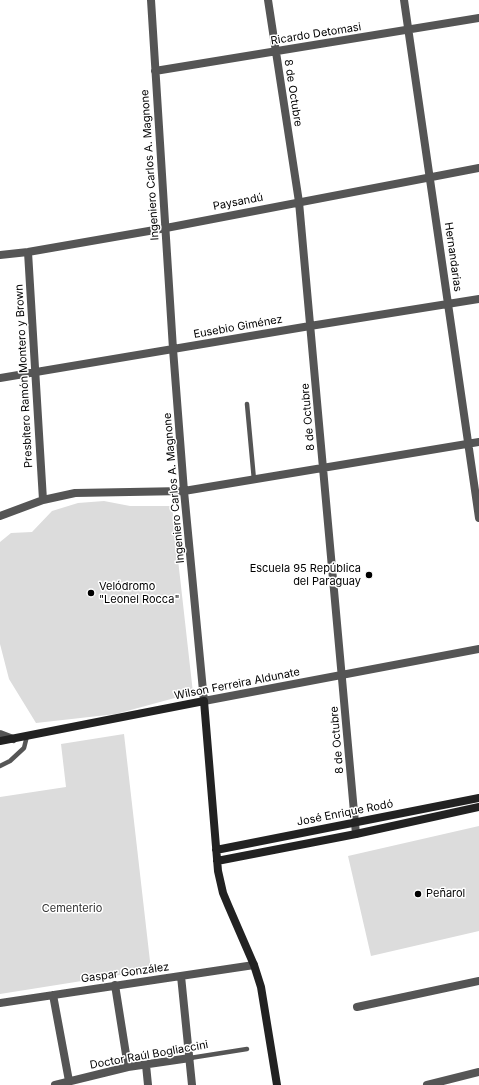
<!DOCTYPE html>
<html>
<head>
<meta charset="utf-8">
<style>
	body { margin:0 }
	canvas { display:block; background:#fff }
</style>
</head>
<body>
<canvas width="479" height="1085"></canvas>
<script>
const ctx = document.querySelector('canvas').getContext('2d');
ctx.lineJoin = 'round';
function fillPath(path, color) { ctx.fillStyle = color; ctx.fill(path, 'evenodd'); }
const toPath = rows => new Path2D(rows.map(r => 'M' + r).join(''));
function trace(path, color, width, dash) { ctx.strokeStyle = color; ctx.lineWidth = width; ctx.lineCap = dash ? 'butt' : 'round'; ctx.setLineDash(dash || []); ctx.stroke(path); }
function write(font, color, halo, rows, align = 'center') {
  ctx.font = font + ' Inter,sans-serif'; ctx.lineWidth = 3; ctx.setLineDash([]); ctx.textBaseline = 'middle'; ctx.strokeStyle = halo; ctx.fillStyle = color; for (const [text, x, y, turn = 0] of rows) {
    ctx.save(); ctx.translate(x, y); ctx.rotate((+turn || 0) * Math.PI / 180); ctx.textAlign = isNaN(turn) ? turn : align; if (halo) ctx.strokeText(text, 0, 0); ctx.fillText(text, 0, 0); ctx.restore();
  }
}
const green = toPath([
	[104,501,130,506,172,506,193,693,116,714,36,723,9,679,0,644,0,542,11,533,32,532,52,511,78,503],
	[124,734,151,970,0,994,0,797,66,787,61,744],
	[479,826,479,931,371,956,348,856]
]);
const lane = toPath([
	[247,404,254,480],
	[0,766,10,761,24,748,27,736],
	[190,1058,247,1049]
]);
const street = toPath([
	[151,0,173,349,184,491,204,701,479,649],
	[268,0,299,202,356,834],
	[404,0,479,518],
	[155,71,479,18],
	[28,252,43,500],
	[0,255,28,252,166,228,479,168],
	[0,378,310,326,479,299],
	[0,516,43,500,75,493,184,491,479,442],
	[0,734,13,739],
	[181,976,192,1085],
	[115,985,128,1067],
	[53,995,69,1081],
	[0,1003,254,965],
	[357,1007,479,981],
	[146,1065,148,1085],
	[55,1085,128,1067,190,1058],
	[427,1085,479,1072]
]);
const secondary = toPath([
	[0,741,204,701,218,871,223,893,228,905,254,965,261,987,277,1085],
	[216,850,479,798],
	[217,861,356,834,479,807]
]);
const markers = [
	[369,575,4,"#000"],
	[91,593,4,"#000"],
	[418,894,4,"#000"]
];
const streetNames = [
	["Ricardo Detomasi",316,34,-9],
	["8 de Octubre",293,93,81],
	["Ingeniero Carlos A. Magnone",150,165,-94],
	["Paysandú",238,202,-11],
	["Hernandarias",453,257,82],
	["Eusebio Giménez",238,327,-10],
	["Presbítero Ramón Montero y Brown",24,376,-93],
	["8 de Octubre",308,417,-95],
	["Ingeniero Carlos A. Magnone",174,488,-95],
	["Wilson Ferreira Aldunate",237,684,-11],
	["8 de Octubre",337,740,-95],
	["José Enrique Rodó",345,813,-11],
	["Gaspar González",125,973,-8],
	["Doctor Raúl Bogliaccini",149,1055,-10]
];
const poiNames = [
	["Escuela 95 República",361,569,"right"],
	["del Paraguay",361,582,"right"],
	["Velódromo",99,587],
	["\"Leonel Rocca\"",99,600],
	["Peñarol",426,894]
];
const parkNames = [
	["Cementerio",72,909]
];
fillPath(green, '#dcdcdc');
trace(lane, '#555', 4.5);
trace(street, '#555', 8);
trace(secondary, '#222', 8);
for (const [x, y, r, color] of markers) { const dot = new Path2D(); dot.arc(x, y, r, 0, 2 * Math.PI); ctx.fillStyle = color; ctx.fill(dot); trace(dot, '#fff', 1.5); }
write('11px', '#000', '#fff', streetNames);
write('11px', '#000', '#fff', poiNames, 'left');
write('11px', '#333', '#fff', parkNames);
</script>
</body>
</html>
